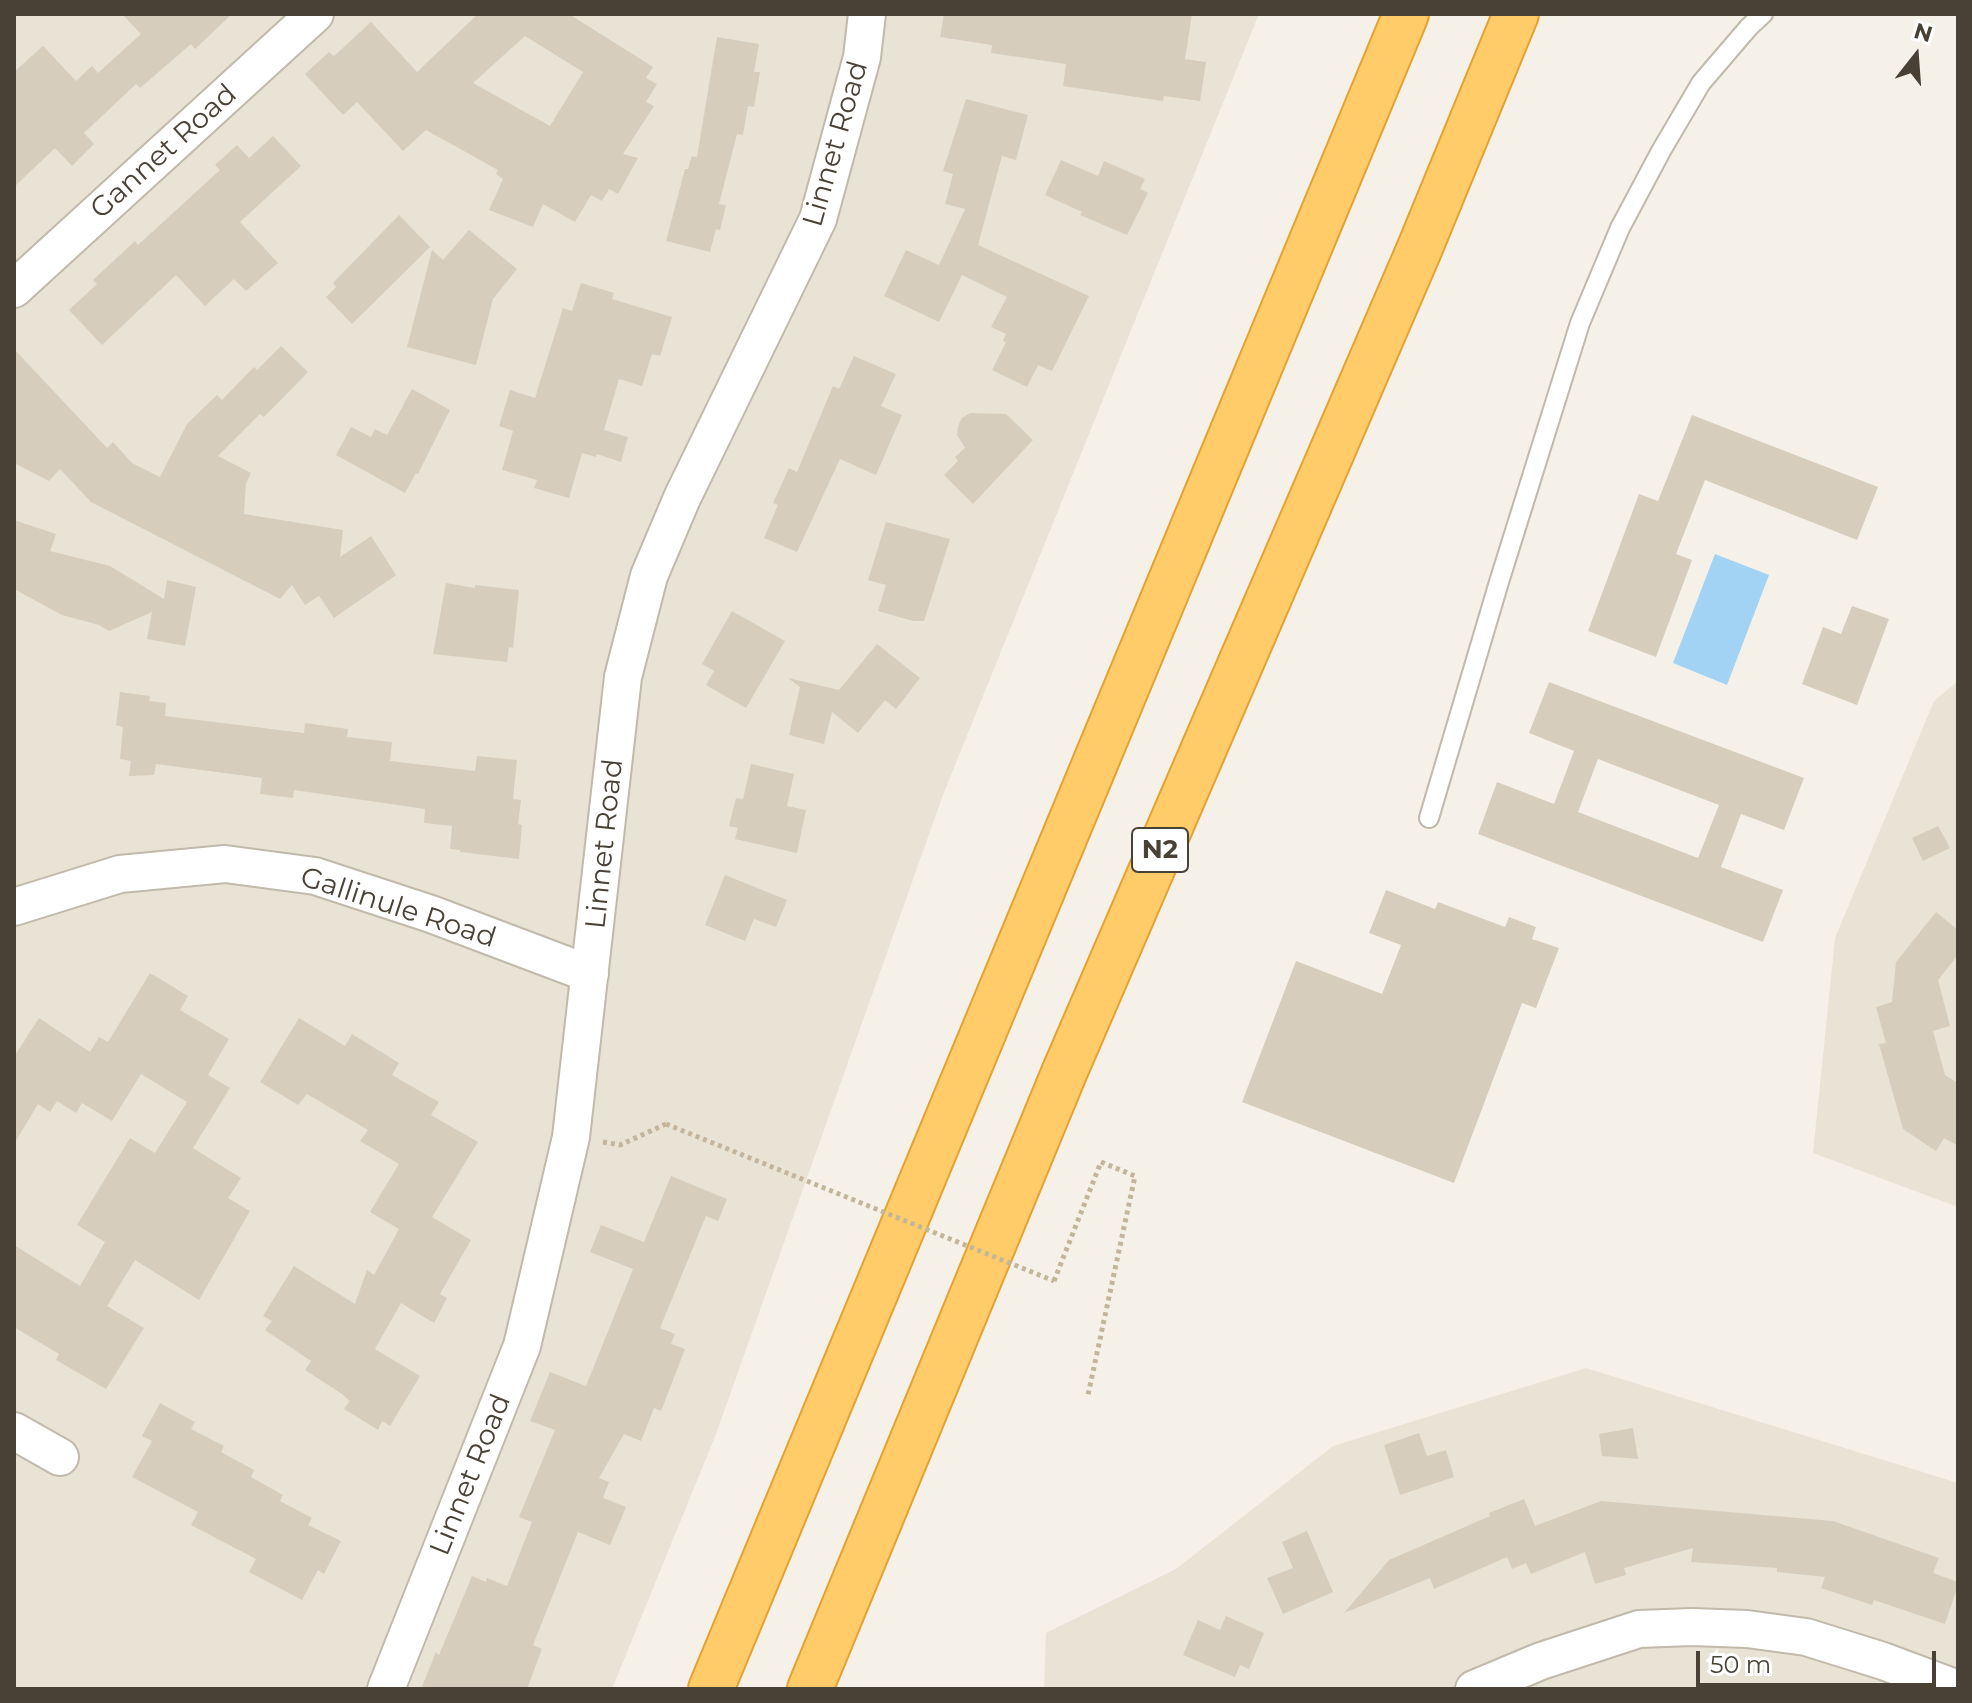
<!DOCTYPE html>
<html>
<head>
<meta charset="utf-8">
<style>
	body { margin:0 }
	#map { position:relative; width:1972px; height:1703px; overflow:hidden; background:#f5f1e8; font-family:Montserrat,sans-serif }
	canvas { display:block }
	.frame { position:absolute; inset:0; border:16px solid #494136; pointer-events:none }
	.north { position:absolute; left:1876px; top:16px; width:80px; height:80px; -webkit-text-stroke:6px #fff; paint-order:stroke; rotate:17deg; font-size:22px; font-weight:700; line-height:32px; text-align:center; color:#494136 }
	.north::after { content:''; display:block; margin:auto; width:28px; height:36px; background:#494136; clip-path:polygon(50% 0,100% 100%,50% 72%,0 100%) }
	.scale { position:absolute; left:1696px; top:1651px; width:240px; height:36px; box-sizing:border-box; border:4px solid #494136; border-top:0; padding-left:10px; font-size:24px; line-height:28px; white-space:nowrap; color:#494136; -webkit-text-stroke:6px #fff; paint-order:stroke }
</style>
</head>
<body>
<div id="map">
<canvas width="1972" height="1703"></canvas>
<div class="frame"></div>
<div class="north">N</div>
<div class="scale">50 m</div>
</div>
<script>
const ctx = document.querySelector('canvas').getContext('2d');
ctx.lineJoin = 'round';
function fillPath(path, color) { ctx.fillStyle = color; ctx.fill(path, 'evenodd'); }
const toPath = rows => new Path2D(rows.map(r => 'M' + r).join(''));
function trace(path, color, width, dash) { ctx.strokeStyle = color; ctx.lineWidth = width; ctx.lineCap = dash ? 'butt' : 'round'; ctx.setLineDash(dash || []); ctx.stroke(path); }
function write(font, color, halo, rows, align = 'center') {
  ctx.font = font + ' Montserrat,sans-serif'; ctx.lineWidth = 6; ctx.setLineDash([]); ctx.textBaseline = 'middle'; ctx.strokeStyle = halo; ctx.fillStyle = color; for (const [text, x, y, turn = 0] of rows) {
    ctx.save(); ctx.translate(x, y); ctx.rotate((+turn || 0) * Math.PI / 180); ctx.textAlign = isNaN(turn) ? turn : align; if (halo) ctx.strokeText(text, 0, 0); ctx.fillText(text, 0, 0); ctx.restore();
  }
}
const residential = toPath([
	[14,14,1259,14,943,795,716,1434,612,1689,14,1689],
	[1958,681,1958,1207,1813,1153,1835,938,1934,701],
	[1586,1368,1958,1483,1958,1689,1044,1689,1046,1633,1176,1569,1333,1446]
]);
const water = toPath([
	[1715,554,1769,575,1727,685,1673,663]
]);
const building = toPath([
	[122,14,232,14,195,49,191,44,140,88,136,84,84,133,94,144,72,166,55,148,14,187,14,72,43,46,76,81,92,66,98,73,141,34],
	[478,14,569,14,653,67,646,78,657,84,646,102,654,106,623,154,638,158,618,194,609,189,602,201,591,195,575,222,543,204,533,227,489,210,503,179,496,174,498,170,426,130,403,151,357,102,343,115,305,74,329,52,334,56,371,22,417,72],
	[525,36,583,72,550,126,473,83],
	[944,14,1192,14,1185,59,1206,62,1200,101,1164,96,1163,101,1063,86,1066,64,991,53,992,45,940,37],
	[717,37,759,44,754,72,760,72,754,107,748,106,743,135,737,134,719,204,726,205,720,230,716,229,710,252,666,241,685,169,688,169,692,156,697,157],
	[966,99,1028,115,1016,160,1002,156,978,245,1089,296,1052,371,1038,365,1027,387,992,370,1006,342,1003,341,1006,334,991,327,1007,297,962,275,939,322,884,296,906,250,939,265,965,209,945,204,953,174,943,171],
	[273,136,301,166,240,222,278,263,246,291,234,279,205,306,176,275,102,345,69,310,97,284,93,280,135,241,138,245,220,170,215,165,237,145,249,158],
	[1061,160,1098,176,1104,161,1145,179,1140,189,1148,193,1127,235,1080,215,1082,212,1045,195],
	[399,215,430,247,352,324,326,297,336,287,333,283],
	[469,230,517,269,493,299,476,365,407,347,432,250,443,260],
	[581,283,614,293,612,299,672,317,660,356,652,354,642,386,619,379,604,430,628,437,621,462,597,454,596,457,582,453,569,498,534,488,537,480,502,470,513,431,499,426,510,390,535,398,563,308,572,311],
	[281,346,308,372,264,417,260,414,218,456,251,473,246,483,244,514,343,530,340,557,371,536,396,575,334,618,319,596,305,605,292,585,280,599,91,502,60,469,49,481,14,463,14,349,107,448,113,442,132,463,160,477,187,424,217,395,222,400,254,367,257,370],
	[854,356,896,374,881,406,902,415,876,475,840,459,797,552,764,538,778,505,773,503,789,468,797,472,833,386,839,389],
	[412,389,450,410,418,474,416,473,405,493,336,455,351,427,371,437,375,429,387,435],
	[970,413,1006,414,1033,440,973,504,944,475,958,461,955,457,965,448,957,435,958,426,962,418],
	[1692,415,1878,487,1857,540,1705,480,1676,554,1692,560,1656,657,1588,631,1639,494,1658,501],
	[14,520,56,534,50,551,110,566,164,599,167,580,196,587,185,646,147,639,152,612,109,631,99,625,62,615,14,589],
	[886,522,950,539,924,621,913,621,878,611,886,585,868,580],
	[446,583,475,588,475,585,519,590,513,648,509,647,507,662,433,654],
	[1852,606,1889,619,1857,705,1802,684,1823,627,1841,634],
	[732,611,785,641,746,708,706,685,714,671,702,664],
	[877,644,920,678,896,709,885,700,858,733,832,712,824,744,789,735,800,687,788,678,839,690],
	[1549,682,1804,778,1784,830,1741,814,1721,867,1783,890,1763,942,1478,834,1497,782,1554,804,1574,751,1529,733],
	[1598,759,1719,805,1698,858,1578,812],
	[120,692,150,696,149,701,166,703,165,716,304,733,305,723,348,729,347,737,392,742,390,761,475,771,477,756,517,760,513,799,521,800,518,824,522,825,519,859,460,852,460,850,450,849,452,826,424,823,425,809,294,790,293,798,260,794,262,778,156,764,154,775,129,776,131,761,120,759,123,727,116,725],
	[751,764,794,774,787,806,806,810,797,853,735,839,738,828,729,826,736,798,743,799],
	[1938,826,1950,848,1923,861,1912,838],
	[725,875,787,900,776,927,754,919,745,941,705,925],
	[1386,890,1435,909,1438,902,1505,927,1509,917,1536,927,1532,939,1559,948,1536,1008,1522,1003,1454,1183,1242,1102,1296,961,1382,994,1401,945,1369,933],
	[1936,912,1958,930,1958,955,1938,980,1950,1026,1933,1031,1945,1075,1958,1083,1958,1146,1944,1138,1936,1151,1903,1129,1879,1044,1886,1043,1876,1007,1892,1002,1896,962],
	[150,973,188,996,180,1010,229,1039,208,1075,230,1088,193,1148,241,1178,228,1198,250,1211,199,1300,135,1260,107,1306,144,1328,106,1389,56,1360,59,1354,14,1327,14,1245,80,1286,105,1242,77,1225,130,1138,155,1153,187,1102,141,1074,112,1121,82,1103,76,1113,57,1101,50,1112,38,1104,14,1144,14,1057,39,1018,90,1052,99,1037,108,1042],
	[299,1018,345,1046,352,1034,399,1063,392,1075,439,1102,431,1115,478,1142,432,1217,471,1240,440,1294,447,1298,434,1323,401,1303,375,1349,420,1376,390,1426,382,1421,378,1430,344,1409,350,1401,342,1394,305,1370,311,1361,265,1330,272,1321,263,1316,294,1266,355,1304,367,1270,374,1275,399,1229,370,1212,399,1164,360,1141,368,1130,307,1094,298,1105,260,1082],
	[671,1176,727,1199,718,1221,706,1216,660,1328,675,1334,671,1344,685,1349,661,1411,654,1408,641,1441,624,1434,599,1478,609,1482,603,1498,626,1507,610,1545,578,1532,533,1645,542,1649,527,1689,421,1689,436,1652,439,1655,472,1576,486,1582,487,1578,507,1586,532,1522,519,1517,555,1430,530,1421,550,1372,586,1386,633,1269,590,1252,601,1225,644,1242],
	[160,1403,195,1422,191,1429,224,1446,221,1452,254,1470,251,1477,283,1495,280,1501,312,1518,308,1525,341,1541,324,1574,318,1570,302,1600,249,1572,256,1559,191,1525,198,1512,132,1477,152,1441,142,1436],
	[1633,1428,1638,1459,1602,1456,1599,1434],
	[1419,1433,1427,1456,1446,1450,1454,1477,1400,1495,1384,1445],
	[1524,1499,1535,1526,1601,1501,1833,1521,1939,1558,1933,1573,1958,1582,1958,1585,1945,1624,1874,1600,1872,1605,1821,1588,1825,1577,1777,1572,1777,1568,1691,1562,1693,1548,1624,1568,1626,1575,1595,1584,1585,1552,1531,1574,1526,1563,1512,1569,1507,1557,1434,1589,1430,1578,1344,1613,1389,1560,1490,1516,1489,1513],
	[1307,1531,1333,1592,1283,1614,1267,1578,1293,1568,1282,1542],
	[1226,1616,1264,1633,1249,1669,1240,1665,1235,1677,1183,1655,1198,1620,1220,1630]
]);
const path = toPath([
	[603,1142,620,1145,666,1124],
	[1054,1281,1101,1162,1135,1176,1088,1395]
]);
const service = toPath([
	[1429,818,1499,582,1580,323,1620,228,1661,151,1701,83,1749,27,1763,14]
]);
const minor = toPath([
	[14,289,315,14],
	[14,907,120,874,225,864,315,876,431,914,590,974],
	[14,1431,60,1457],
	[386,1689,522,1346,571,1137,623,677,649,576,682,498,818,219,862,57,867,14],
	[1474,1689,1541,1661,1639,1629,1692,1627,1747,1629,1806,1637,1883,1661,1958,1689]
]);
const motorway = toPath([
	[711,1689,1406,14],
	[810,1689,1064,1073,1419,250,1516,14]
]);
const pathBridge = toPath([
	[666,1124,1054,1281]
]);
const shields = [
	[1160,850,56]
];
const shieldNames = [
	["N2",1160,850]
];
const streetNames = [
	["Linnet Road",836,144,-74],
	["Gannet Road",164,152,-42],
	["Linnet Road",605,844,-84],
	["Gallinule Road",398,908,18],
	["Linnet Road",471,1475,-68]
];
fillPath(residential, '#e9e3d6');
fillPath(water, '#a2d3f4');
fillPath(building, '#d7cdbd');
trace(service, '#c1b9aa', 22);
trace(minor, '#c1b9aa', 40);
trace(motorway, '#e5a232', 48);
trace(path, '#c3b59b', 5, [4, 4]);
trace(service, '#fff', 18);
trace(minor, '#fff', 36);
trace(motorway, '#ffcc69', 44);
trace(pathBridge, '#c3b59b', 5, [4, 4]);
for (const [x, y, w] of shields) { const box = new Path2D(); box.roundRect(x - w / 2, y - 22, w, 44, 6); ctx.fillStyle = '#fff'; ctx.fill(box); trace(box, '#494136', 2); }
write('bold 26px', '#494136', null, shieldNames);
write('28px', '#494136', '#fff', streetNames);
</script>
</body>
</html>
